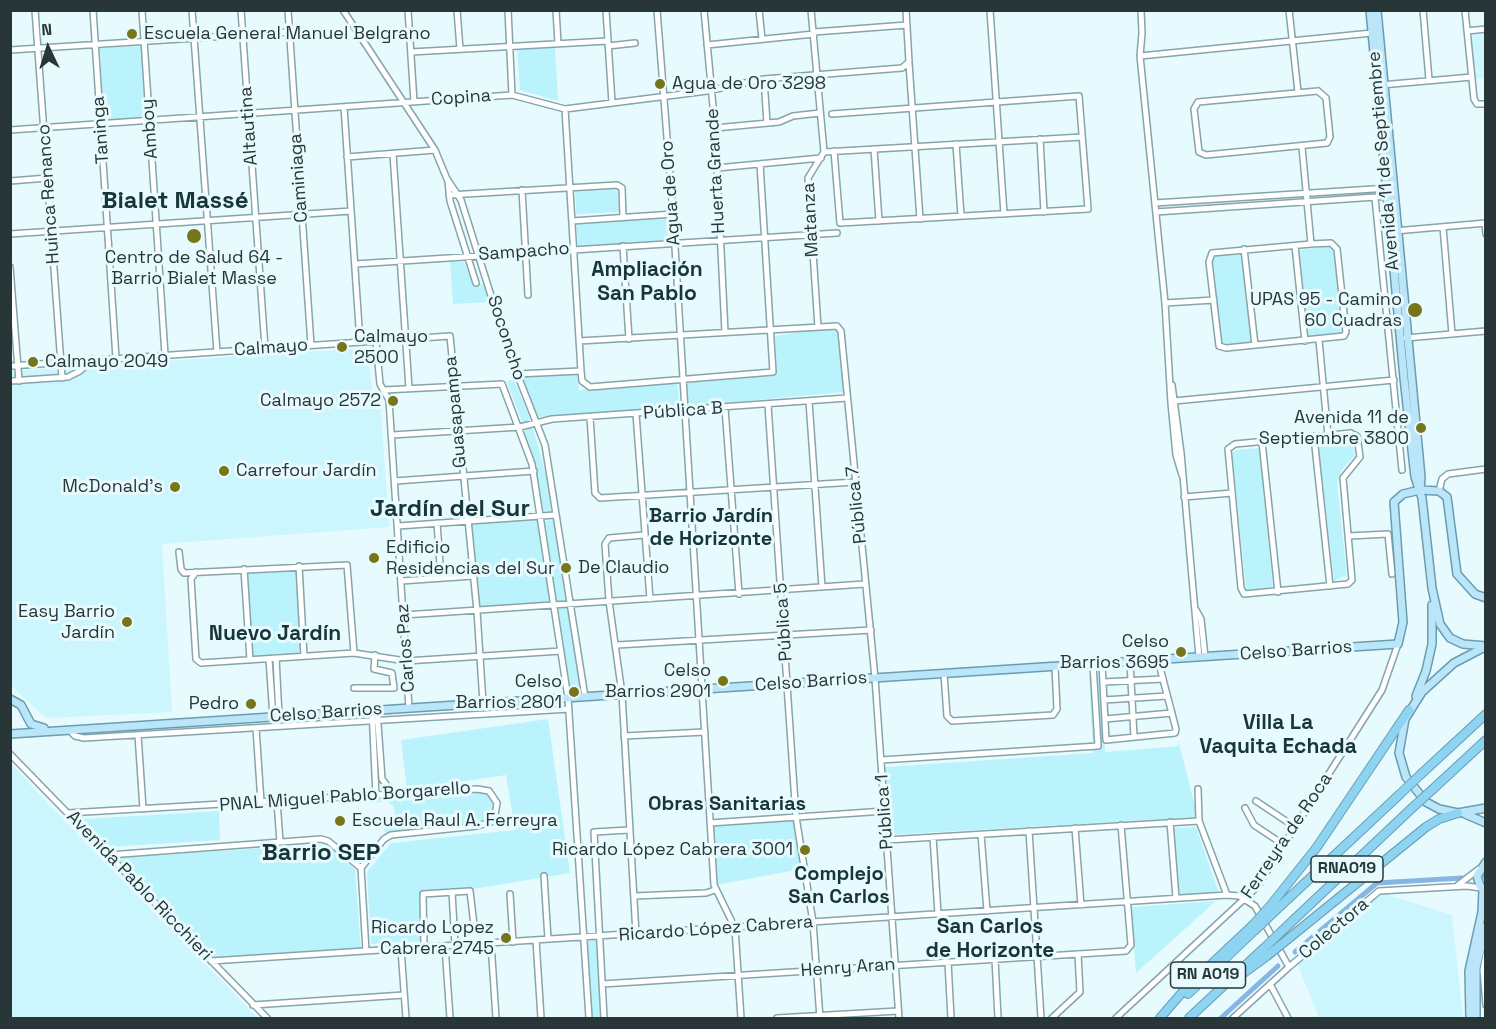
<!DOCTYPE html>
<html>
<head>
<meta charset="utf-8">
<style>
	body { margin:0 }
	#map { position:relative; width:1496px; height:1029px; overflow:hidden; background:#e7fbfe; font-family:"Space Grotesk",sans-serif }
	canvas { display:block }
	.frame { position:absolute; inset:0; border:12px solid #293638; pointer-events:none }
	.north { position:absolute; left:18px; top:18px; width:60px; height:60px; -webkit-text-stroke:4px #e7fbfe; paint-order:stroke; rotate:356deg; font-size:16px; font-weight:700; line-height:24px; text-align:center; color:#293638 }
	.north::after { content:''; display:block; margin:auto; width:21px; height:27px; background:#293638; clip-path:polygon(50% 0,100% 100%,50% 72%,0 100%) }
</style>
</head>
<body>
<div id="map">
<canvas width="1496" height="1029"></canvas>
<div class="frame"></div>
<div class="north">N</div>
</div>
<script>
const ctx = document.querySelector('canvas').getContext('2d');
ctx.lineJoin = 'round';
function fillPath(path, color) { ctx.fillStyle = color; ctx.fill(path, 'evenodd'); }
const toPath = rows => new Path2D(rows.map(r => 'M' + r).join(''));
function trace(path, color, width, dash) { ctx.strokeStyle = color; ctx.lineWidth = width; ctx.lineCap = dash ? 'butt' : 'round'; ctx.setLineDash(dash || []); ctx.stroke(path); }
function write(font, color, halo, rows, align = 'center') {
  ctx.font = font + ' "Space Grotesk",sans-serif'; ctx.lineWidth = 6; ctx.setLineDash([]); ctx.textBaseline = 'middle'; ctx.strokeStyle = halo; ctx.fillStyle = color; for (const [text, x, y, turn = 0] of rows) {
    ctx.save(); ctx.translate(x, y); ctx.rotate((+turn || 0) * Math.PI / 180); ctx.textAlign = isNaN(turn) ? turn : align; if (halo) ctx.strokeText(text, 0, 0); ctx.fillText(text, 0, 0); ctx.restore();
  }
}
const built = toPath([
	[1485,33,1485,78,1475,79,1471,38,1473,34],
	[367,348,372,389,380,398,389,527,162,544,172,712,46,718,11,686,11,371],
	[10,762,47,803,258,1018,11,1018],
	[1382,893,1452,915,1463,1018,1319,1018,1297,963]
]);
const green = toPath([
	[142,46,146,118,104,121,100,48],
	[555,46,558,101,520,90,517,48],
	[617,186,619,212,576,214,575,189],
	[667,215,669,240,578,246,576,220],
	[1331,246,1335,249,1343,331,1342,334,1311,337,1308,335,1298,250],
	[1241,254,1251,340,1249,344,1225,345,1221,343,1213,259,1214,255],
	[450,262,464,262,473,285,486,284,490,302,453,304],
	[837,326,844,392,690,406,686,402,685,387,688,383,777,375,775,336],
	[577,373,579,391,590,387,677,383,680,405,677,407,534,417,522,379,527,376],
	[509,380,514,380,530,419,527,423,522,422,507,382],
	[533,428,546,475,551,510,549,512,542,510,536,468,524,434,524,431],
	[1347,438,1352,439,1355,455,1342,470,1337,482,1347,575,1334,581,1318,442],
	[1259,448,1273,587,1246,590,1232,453,1236,450],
	[540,517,554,605,477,611,467,522],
	[553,520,568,601,556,601,543,521],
	[299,566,304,656,250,660,244,569],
	[568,604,584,696,571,696,557,605],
	[1100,676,1105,752,1178,746,1178,740,1198,817,889,835,885,767,1093,753,1089,677],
	[548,719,570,873,473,889,421,892,424,941,371,944,367,872,391,843,515,830,506,775,407,790,401,740],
	[489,791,497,803,491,822,387,837,384,828,395,817,394,807,386,801,376,803,370,797],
	[219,811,220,840,109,847,83,819],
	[793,819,801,869,717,885,713,824],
	[1196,827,1219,893,1178,896,1173,828],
	[325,844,355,869,361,952,211,961,112,858],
	[1216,901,1136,973,1131,907],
	[597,940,602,1018,591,1018,586,941]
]);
const canal = toPath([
	[1485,877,1486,877],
	[1295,952,1377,883,1462,878],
	[1221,1018,1278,966]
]);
const minor = toPath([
	[35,10,62,378],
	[93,10,116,358],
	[142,10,165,355],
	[192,10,217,352],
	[241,10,265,348],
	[288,10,311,345],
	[343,10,435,150,447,179,461,200,509,353,545,445,585,697],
	[408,10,414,102],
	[457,10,460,49],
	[508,10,512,95],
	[556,10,558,43],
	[606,10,612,103],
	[657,10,673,214,714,885,735,928,741,1018],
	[704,10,715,128,725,332],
	[759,10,762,39],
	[811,10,824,152,808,178,818,327],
	[990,10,1004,214],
	[1289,10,1298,92],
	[1423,10,1429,80],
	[1465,10,1474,99,1477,104,1486,104],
	[1467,31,1486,29],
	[814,32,907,25],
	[707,45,814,34],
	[608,46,635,43],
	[10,50,289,32],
	[411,52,608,41],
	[1140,56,1142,33,1141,10],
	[909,63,920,219],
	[764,79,767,123],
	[1381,85,1472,77],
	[1318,91,1326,98,1330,137,1327,143,1206,155,1199,152,1194,109,1198,102,1318,91],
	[344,107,360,342],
	[565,109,581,371],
	[832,114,1079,96,1088,209,840,223,834,151],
	[715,128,779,122,793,116,820,113],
	[10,130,512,95,565,109,707,91,764,79,902,68,909,62,906,10],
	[1040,139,1044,212],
	[956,144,961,216],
	[1302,147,1311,244],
	[874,149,879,221],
	[824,152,1082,137],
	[393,154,409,388],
	[347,157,435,150],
	[717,168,821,158],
	[10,181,48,178],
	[448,181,450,201,476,283],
	[522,190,528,295],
	[449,195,617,185,622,188,623,217],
	[1375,198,1402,470],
	[1155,203,1389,188],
	[1156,212,1390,196],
	[572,221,673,214],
	[1485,223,1486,234],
	[1443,227,1452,334],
	[1395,231,1486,223],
	[10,234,351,211],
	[1311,244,1331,243,1337,249,1346,332,1344,336,1226,348,1219,346,1209,262,1212,253,1311,244],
	[623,246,629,339],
	[1295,246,1305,341],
	[1244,249,1255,345],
	[355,264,837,233],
	[10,267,19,381],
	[1165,303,1214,300],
	[1406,338,1486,331],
	[1319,340,1328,436],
	[376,341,380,384,389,400,409,708],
	[579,341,837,326,841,331,875,678,899,1018],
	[10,366,450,336,477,611,483,703],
	[517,374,581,371,582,381,590,387,773,372,760,164],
	[10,381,68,377,80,371,92,359],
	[1172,385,1181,453,1199,657],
	[384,390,502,384,532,464,568,698,589,1018],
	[809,401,822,587],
	[1174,401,1394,380],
	[768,405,796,817,813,922,820,1018],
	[725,408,739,594],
	[636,414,650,599],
	[590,417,595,493,600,498,855,482],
	[1351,433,1357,436,1360,457,1343,478,1352,580,1348,584,1244,594,1241,588,1228,449,1235,444,1351,433],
	[392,435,520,427,552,419,847,398],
	[1314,437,1330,586],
	[1262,442,1278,592],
	[1182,475,1176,455,1171,403,1165,303,1140,56,1372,33],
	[395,481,534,471],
	[1439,491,1442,479,1448,474,1486,469],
	[1184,497,1232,493],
	[437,523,441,578],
	[398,526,555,515],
	[1349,536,1388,534,1392,574],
	[179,552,181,569,184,573,347,565,354,653],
	[299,566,304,656],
	[244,569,250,660],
	[196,572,191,579,196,659,201,663,354,653,406,661,561,651],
	[401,581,473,576],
	[1196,610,1201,619,1205,657],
	[404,615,865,584],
	[617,645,871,630],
	[276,658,279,716],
	[269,659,273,717],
	[1130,662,1134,737],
	[1102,664,1106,740,1175,733,1176,729,1158,660],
	[944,674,947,716,952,721,1053,715,1057,709,1055,667],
	[1103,682,1162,679],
	[354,688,394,688,392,673,374,669,375,655],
	[1104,700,1167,696],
	[372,710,376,796],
	[377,710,382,779,394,795],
	[1105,719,1172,713],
	[256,728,261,802],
	[70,731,75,736,84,738,569,709],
	[138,735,143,809],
	[624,736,705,732],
	[10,754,267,1018],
	[881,760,1098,746,1093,664],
	[1198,789,1199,821,1227,895],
	[277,801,280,842],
	[1256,801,1295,827],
	[1245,808,1254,825,1284,845],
	[68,813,477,789,489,791,497,803,495,816,491,822,477,826,391,835,384,839,361,868,366,951],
	[1170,822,1176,898],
	[710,823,885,811],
	[1075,828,1081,905],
	[1029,831,1041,1018],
	[981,834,987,911],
	[933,837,938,914],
	[887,840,1199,821],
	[109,855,321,839,328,841,361,868],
	[544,876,548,939],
	[1458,885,1479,869],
	[452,892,455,945],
	[510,894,513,942],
	[634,896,706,893,715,890],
	[636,934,622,694,609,601,605,544,609,538,644,535],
	[536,940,541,1018],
	[491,943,496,1018],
	[445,946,450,1018],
	[424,947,423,894,470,891,474,925],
	[401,949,406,1018],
	[1486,954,1483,970,1486,1005],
	[995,959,998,1018],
	[211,961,1227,895,1239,896,1255,906,1289,967],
	[948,962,951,1018],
	[602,984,1126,951,1131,945,1121,825],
	[1270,984,1288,1018],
	[253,1005,404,995],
	[604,1018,594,832,629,830],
	[777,1018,898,1011],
	[1052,1018,1080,992,1078,954],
	[1116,1018,1257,887,1382,690,1398,644],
	[1233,1018,1289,967,1379,891,1467,886,1481,888]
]);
const major = toPath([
	[1370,10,1404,378,1415,477,1422,498,1432,588,1440,624,1450,638,1463,644,1486,646],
	[1377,10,1421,477,1420,490],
	[1483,648,1454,663,1422,692,1405,719,1399,753,1406,777,1426,802,1439,809,1458,813,1486,808],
	[1416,696,1426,671,1432,644,1432,605],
	[10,699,21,705,31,724,44,728],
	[10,734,1398,644,1403,622,1394,502,1403,494,1420,490,1439,491,1447,497,1457,574,1475,594,1486,598],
	[1465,814,1486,823],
	[1486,862,1477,876,1480,886,1486,892],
	[1470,1018,1469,971,1482,912,1483,890],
	[1476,1018,1476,968,1486,926]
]);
const highway = toPath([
	[1420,775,1486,714],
	[1433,789,1486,740],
	[1271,905,1317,847,1409,710],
	[1274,912,1399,795],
	[1283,930,1411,809],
	[1288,939,1426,827,1439,819,1458,813],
	[1241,975,1267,956],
	[1188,994,1254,931],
	[1160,1018,1186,988,1252,926],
	[1189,1018,1263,949]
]);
const highwayBridge = toPath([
	[1399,795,1420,775],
	[1411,809,1433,789],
	[1252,926,1271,905],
	[1254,931,1274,912],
	[1263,949,1283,930],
	[1267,956,1288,939]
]);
const markers = [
	[132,34,6,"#77751a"],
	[660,84,6,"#77751a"],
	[194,236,8,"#77751a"],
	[1415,310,8,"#77751a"],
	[342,347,6,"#77751a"],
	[33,362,6,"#77751a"],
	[393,401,6,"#77751a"],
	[1421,428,6,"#77751a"],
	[224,471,6,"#77751a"],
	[175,487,6,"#77751a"],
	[374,558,6,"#77751a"],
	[566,568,6,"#77751a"],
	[127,622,6,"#77751a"],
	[1181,652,6,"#77751a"],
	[723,681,6,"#77751a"],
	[574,692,6,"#77751a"],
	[251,704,6,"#77751a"],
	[340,821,6,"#77751a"],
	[805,850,6,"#77751a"],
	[506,938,6,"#77751a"]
];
const shields = [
	[1347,869,72],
	[1208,975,75]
];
const shieldNames = [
	["RNA019",1347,869],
	["RN A019",1208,975]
];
const poiNames = [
	["Escuela General Manuel Belgrano",144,34,"left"],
	["Agua de Oro 3298",672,84,"left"],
	["Centro de Salud 64 -",194,258,"center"],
	["Barrio Bialet Masse",194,279,"center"],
	["UPAS 95 - Camino",1402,300],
	["60 Cuadras",1402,321],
	["Calmayo",354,337,"left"],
	["2500",354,358,"left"],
	["Calmayo 2049",45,362,"left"],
	["Calmayo 2572",381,401],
	["Avenida 11 de",1409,418],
	["Septiembre 3800",1409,439],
	["Carrefour Jardín",236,471,"left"],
	["McDonald's",163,487],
	["Edificio",386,548,"left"],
	["Residencias del Sur",386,569,"left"],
	["De Claudio",578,568,"left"],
	["Easy Barrio",115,612],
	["Jardín",115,633],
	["Celso",1169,642],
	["Barrios 3695",1169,663],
	["Celso",711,671],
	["Barrios 2901",711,692],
	["Celso",562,682],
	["Barrios 2801",562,703],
	["Pedro",239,704],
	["Escuela Raul A. Ferreyra",352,821,"left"],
	["Ricardo López Cabrera 3001",793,850],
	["Ricardo Lopez",494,928],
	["Cabrera 2745",494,949]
];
const streetNames = [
	["Copina",461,98,-4],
	["Altautina",249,126,-94],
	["Amboy",150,129,-94],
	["Taninga",101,130,-94],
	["Avenida 11 de Septiembre",1384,161,-95],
	["Huerta Grande",716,171,-93],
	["Caminiaga",299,178,-94],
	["Agua de Oro",671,193,-94],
	["Huinca Renanco",49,194,-94],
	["Matanza",811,220,-93],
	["Sampacho",524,252,-4],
	["Soconcho",506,338,72],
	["Calmayo",271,348,-4],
	["Pública B",683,411,-4],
	["Guasapampa",456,412,-95],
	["Pública 7",857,505,-96],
	["Pública 5",784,622,-94],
	["Carlos Paz",406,648,-94],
	["Celso Barrios",1296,651,-4],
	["Celso Barrios",811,682,-4],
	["Celso Barrios",326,713,-4],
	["PNAL Miguel Pablo Borgarello",345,797,-4],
	["Pública 1",885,812,-94],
	["Ferreyra de Roca",1287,836,-56],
	["Avenida Pablo Ricchieri",139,886,46],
	["Ricardo López Cabrera",716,929,-4],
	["Colectora",1334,929,-40],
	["Henry Aran",848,968,-4]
];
const neighbourhoodNames = [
	["Barrio Jardín",711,517],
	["de Horizonte",711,540],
	["Obras Sanitarias",727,805],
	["Complejo",839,875],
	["San Carlos",839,898]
];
const quarterNames = [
	["Ampliación",647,270],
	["San Pablo",647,294],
	["Nuevo Jardín",275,634],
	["Villa La",1278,723],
	["Vaquita Echada",1278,747],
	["San Carlos",990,927],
	["de Horizonte",990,951]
];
const districtNames = [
	["Bialet Massé",175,201],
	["Jardín del Sur",450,509],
	["Barrio SEP",321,853]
];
fillPath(built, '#cbf6fd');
fillPath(green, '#bbf3fc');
trace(canal, '#87b6e2', 5);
trace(minor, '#85a5aa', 8);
trace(major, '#6a9db2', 10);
trace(highway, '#6a9db2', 10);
trace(minor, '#fff', 5);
trace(major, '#bbe5f8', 7);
trace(highway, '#8dd4f3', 8);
trace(highwayBridge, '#6a9db2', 10, []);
trace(highwayBridge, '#8dd4f3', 8);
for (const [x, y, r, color] of markers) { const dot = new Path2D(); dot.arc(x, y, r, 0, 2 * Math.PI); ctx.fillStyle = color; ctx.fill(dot); trace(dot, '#e7fbfe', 2); }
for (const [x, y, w] of shields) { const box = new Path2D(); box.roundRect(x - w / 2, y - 13, w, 26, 4.5); ctx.fillStyle = '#e7fbfe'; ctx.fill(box); trace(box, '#293638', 1.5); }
write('bold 16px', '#293638', null, shieldNames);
write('18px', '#293638', '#e7fbfe', poiNames, 'right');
write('18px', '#293638', '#e7fbfe', streetNames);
write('bold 20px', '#183539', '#e7fbfe', neighbourhoodNames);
write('bold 21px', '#183539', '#e7fbfe', quarterNames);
write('bold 24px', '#183539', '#e7fbfe', districtNames);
</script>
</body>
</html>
